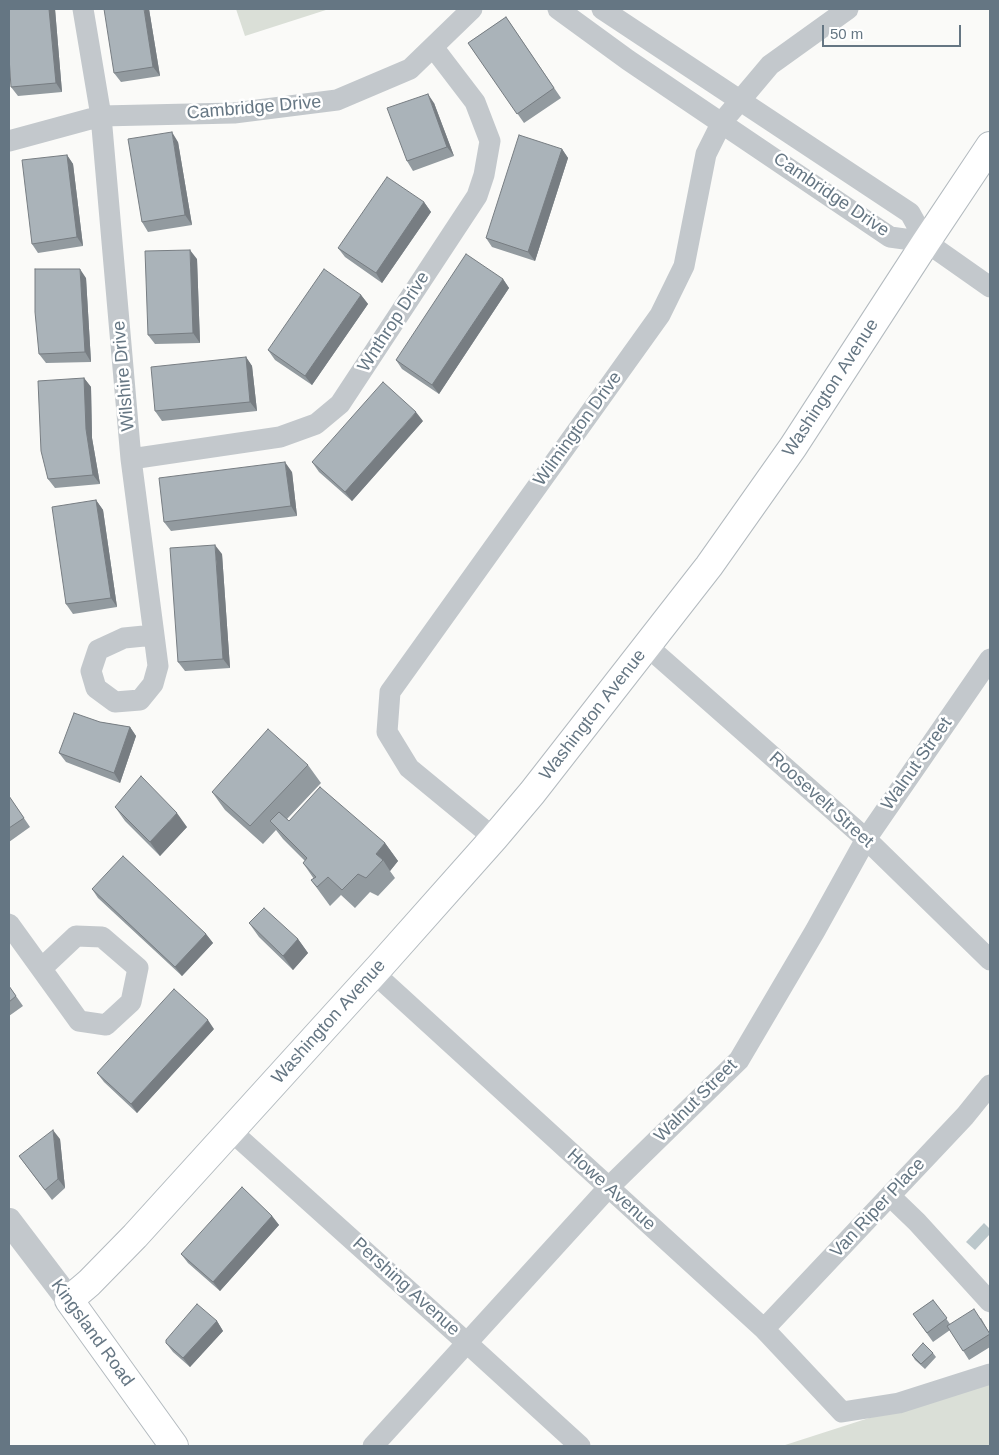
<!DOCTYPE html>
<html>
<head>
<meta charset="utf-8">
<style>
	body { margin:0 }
	#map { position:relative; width:999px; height:1455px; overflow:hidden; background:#fafaf8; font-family:Helvetica,sans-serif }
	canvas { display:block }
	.frame { position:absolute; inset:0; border:10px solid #657683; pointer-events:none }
	.scale { position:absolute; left:822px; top:25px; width:139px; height:22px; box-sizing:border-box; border:2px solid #657683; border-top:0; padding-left:6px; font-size:15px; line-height:18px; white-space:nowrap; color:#657683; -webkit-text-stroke:4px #fff; paint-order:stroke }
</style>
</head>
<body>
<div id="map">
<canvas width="999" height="1455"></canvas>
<div class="frame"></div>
<div class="scale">50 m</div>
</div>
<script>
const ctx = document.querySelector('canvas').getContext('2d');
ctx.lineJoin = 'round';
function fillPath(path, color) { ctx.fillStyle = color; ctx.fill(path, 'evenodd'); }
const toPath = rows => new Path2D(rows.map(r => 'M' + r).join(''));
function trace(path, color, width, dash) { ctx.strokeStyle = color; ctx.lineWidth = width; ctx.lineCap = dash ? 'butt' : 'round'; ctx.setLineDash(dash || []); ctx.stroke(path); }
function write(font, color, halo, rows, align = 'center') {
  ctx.font = font + ' Helvetica,sans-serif'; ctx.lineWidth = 5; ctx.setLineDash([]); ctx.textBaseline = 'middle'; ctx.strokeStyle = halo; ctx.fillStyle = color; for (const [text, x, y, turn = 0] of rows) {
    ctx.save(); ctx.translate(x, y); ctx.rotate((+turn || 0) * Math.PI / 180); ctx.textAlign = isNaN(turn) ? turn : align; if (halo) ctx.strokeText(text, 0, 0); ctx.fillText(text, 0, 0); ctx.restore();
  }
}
const green = toPath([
	[236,9,329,9,245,36],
	[990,1379,990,1446,782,1446]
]);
const water = toPath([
	[984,1223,990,1229,990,1234,975,1250,966,1242]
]);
const minor = toPath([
	[83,9,101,116,131,459,154,635,124,638,98,650,91,671,96,688,115,702,140,700,153,684,158,666,154,635],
	[558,9,628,60,890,237,926,242],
	[602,9,910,213,926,242,990,287],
	[9,141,101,116,234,113,337,100,410,69,472,9],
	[131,459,280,437,316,424,340,404,477,196,484,175,490,141,475,102,433,47],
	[647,646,866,839,990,960],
	[494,838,409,768,387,732,390,692,660,315,684,266,706,154,722,122,770,65,848,9],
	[9,924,79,1021,106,1025,131,1002,138,968,102,937,76,936,42,968],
	[374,973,764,1329,842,1412,899,1403,990,1374],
	[230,1130,467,1343,580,1446],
	[890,1196,917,1222,990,1302],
	[764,1329,965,1116,990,1085],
	[373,1446,608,1188,739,1060,815,931,866,839,990,659]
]);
const tertiary = toPath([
	[9,1221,69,1300]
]);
const secondary = toPath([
	[174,1446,69,1300,89,1283,135,1236,382,964,494,838,532,793,709,566,793,447,926,242,990,146]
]);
const wall = toPath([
	[9,9,55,9,62,92,18,96,11,87],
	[149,9,160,76,121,82,114,73],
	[506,17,561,98,524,123,468,43],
	[434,103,454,156,413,171,407,161],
	[178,142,192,225,148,232,142,222],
	[562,149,568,158,535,261,492,247,486,238],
	[67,155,73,164,83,246,38,253,32,244],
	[424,202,431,212,382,283,345,257,338,248],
	[197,259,200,343,155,344,148,335],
	[86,278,91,362,46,363,39,354],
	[503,279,509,288,439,394,402,369,396,360],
	[361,295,368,304,312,385,275,360,268,350],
	[246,357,252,366,257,411,162,421,155,411],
	[84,378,91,387,92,438,100,484,55,488,48,479],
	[423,421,352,501,319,472,312,462],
	[292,472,297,516,171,531,164,522],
	[96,500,103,510,117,607,73,614,66,604],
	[222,554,230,668,185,671,178,662],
	[100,722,130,727,136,736,120,783,66,762,59,753],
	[308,765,321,783,287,819,289,821,385,843,398,861,390,871,395,878,378,896,370,892,355,908,341,895,330,906,311,880,314,879,303,863,305,861,283,839,276,830,263,844,225,810,212,792],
	[9,796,30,827,9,842],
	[115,807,187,827,160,856,125,821],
	[92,889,206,934,213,943,182,976,98,898],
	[249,923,298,939,308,953,293,970,259,937],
	[9,986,23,1006,9,1016],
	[214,1029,137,1113,104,1082,97,1073],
	[60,1139,65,1188,52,1200,19,1156],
	[272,1216,279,1225,220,1291,188,1263,181,1254],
	[933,1300,950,1324,981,1318,990,1334,990,1347,969,1360,950,1330,933,1342,913,1314],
	[217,1321,223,1331,190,1367,173,1352,166,1343],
	[933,1353,936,1357,925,1369,915,1360,912,1355]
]);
const shadedWall = toPath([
	[49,9,55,9,62,92,56,83],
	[144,9,149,9,160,76,153,67],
	[428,94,434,103,454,156,447,147],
	[172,132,178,142,192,225,185,215],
	[562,149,568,158,535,261,528,252],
	[67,155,73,164,83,246,77,237],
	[424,202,431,212,382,283,376,273],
	[190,250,197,259,200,343,193,333],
	[80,269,86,278,91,362,85,352],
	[503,279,509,288,439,394,432,385],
	[361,295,368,304,312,385,305,376],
	[246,357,252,366,257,411,250,402],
	[84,378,91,387,92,438,100,484,93,475,86,429],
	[416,412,423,421,352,501,345,492],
	[285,462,292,472,297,516,291,506],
	[96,500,103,510,117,607,111,598],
	[215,545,222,554,230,668,223,659],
	[130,727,136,736,120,783,114,773],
	[177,813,187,827,160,856,150,842],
	[385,843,398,861,390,871,383,860,376,854],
	[206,934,213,943,182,976,175,967],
	[298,939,308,953,293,970,283,956],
	[208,1020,214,1029,137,1113,131,1104],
	[53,1130,60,1139,65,1188,58,1179],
	[272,1216,279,1225,220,1291,213,1282],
	[217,1321,223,1331,190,1367,183,1358]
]);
const building = toPath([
	[9,9,49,9,56,83,11,87,9,57,9,9],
	[104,9,144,9,153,67,114,73,104,9],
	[506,17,554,88,517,114,468,43,506,17],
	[428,94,447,147,407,161,387,108,428,94],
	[172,132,185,215,142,222,128,139,172,132],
	[519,135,562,149,528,252,486,238,519,135],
	[67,155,77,237,32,244,22,160,67,155],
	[387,177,424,202,376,273,338,248,387,177],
	[190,250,193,333,148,335,145,251,190,250],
	[466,254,503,279,432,385,396,360,466,254],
	[35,269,80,269,85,352,39,354,35,312,35,269],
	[324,269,361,295,305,376,268,350,324,269],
	[246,357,250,402,155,411,151,367,246,357],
	[84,378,86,429,93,475,48,479,41,451,38,381,84,378],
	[383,382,416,412,345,492,312,462,383,382],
	[285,462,291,506,164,522,159,478,285,462],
	[96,500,111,598,66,604,52,507,96,500],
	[215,545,223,659,178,662,170,548,215,545],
	[74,713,100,722,130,727,114,773,59,753,74,713],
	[268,729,308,765,250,826,212,792,268,729],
	[141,776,177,813,150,842,115,807,141,776],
	[320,787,385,843,376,854,383,860,366,878,358,874,342,890,328,877,317,887,311,880,316,877,303,863,307,858,270,821,279,812,289,821,320,787],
	[9,796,24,818,9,828,9,796],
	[123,856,206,934,175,967,92,889,123,856],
	[264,908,298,939,283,956,249,923,264,908],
	[9,986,16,996,9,1002,9,986],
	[174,989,208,1020,131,1104,97,1073,174,989],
	[53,1130,58,1179,45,1190,19,1156,53,1130],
	[242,1187,272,1216,213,1282,181,1254,242,1187],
	[933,1300,947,1318,927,1333,913,1314,933,1300],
	[197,1304,217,1321,183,1358,166,1343,166,1340,197,1304],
	[974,1309,990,1334,963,1351,947,1326,974,1309],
	[923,1343,933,1353,921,1364,912,1355,923,1343]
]);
const streetNames = [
	["Cambridge Drive",254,108,-5],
	["Cambridge Drive",831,195,34],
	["Wnthrop Drive",394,322,-57],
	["Wilshire Drive",124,376,-95],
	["Washington Avenue",831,388,-57],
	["Wilmington Drive",578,429,-54],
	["Washington Avenue",593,715,-52],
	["Walnut Street",917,764,-55],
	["Roosevelt Street",821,800,42],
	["Washington Avenue",329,1022,-48],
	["Walnut Street",696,1101,-45],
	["Howe Avenue",611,1190,42],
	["Van Riper Place",878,1208,-47],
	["Pershing Avenue",406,1287,42],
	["Kingsland Road",92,1333,54]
];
fillPath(green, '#dadfd7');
fillPath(water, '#bbc7cb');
trace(secondary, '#b3babf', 30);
trace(minor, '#c3c8cc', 21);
trace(tertiary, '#c3c8cc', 26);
trace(secondary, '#fff', 28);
fillPath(wall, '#929a9f');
fillPath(shadedWall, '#777d82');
fillPath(building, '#aab3b9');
trace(building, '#777d82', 1);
write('18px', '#657683', '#fff', streetNames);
</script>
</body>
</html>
